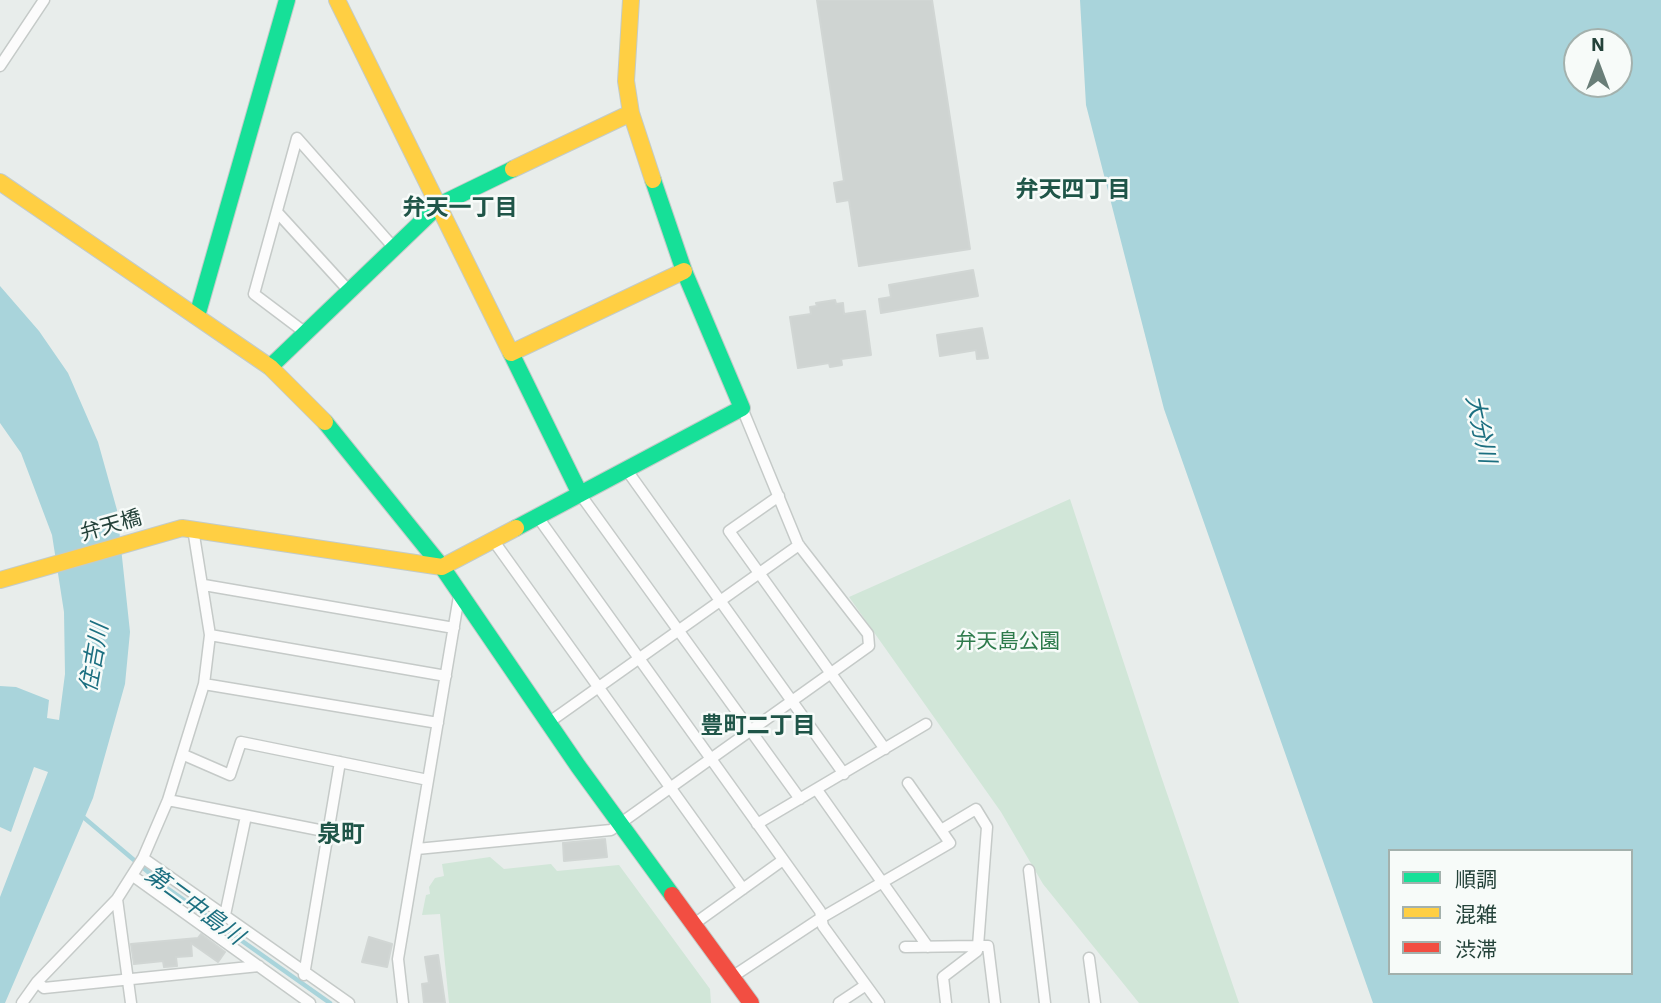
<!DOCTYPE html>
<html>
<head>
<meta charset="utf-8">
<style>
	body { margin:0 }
	#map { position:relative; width:1661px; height:1003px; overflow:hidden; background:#e8edeb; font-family:"IBM Plex Sans","Noto Sans JP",sans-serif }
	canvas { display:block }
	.legend { position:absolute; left:1388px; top:849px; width:245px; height:126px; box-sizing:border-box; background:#f7fbf9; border:2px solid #a3b1ad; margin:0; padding:9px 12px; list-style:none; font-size:21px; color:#24423a }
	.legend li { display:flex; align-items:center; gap:14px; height:35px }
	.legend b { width:35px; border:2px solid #a3b1ad }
	.north { position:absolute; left:1563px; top:28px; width:70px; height:70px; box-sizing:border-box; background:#f7fbf9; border:2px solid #a3b1ad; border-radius:50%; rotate:0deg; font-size:19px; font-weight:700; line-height:28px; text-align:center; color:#24423a }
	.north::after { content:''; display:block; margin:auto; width:24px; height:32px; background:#697e78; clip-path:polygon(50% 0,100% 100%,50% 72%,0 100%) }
</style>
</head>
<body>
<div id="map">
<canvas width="1661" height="1003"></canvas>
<ul class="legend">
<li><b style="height:9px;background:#16e098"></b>順調</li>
<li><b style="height:9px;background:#ffcf43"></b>混雑</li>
<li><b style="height:9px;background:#f24e42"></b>渋滞</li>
</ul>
<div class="north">N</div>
</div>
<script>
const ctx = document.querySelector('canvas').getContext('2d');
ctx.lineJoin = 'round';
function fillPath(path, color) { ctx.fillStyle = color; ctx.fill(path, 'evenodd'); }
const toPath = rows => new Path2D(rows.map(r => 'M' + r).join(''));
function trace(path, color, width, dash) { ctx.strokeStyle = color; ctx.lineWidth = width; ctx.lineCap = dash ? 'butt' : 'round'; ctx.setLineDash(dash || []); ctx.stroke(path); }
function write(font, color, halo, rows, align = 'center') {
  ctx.font = font + ' "IBM Plex Sans","Noto Sans JP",sans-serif'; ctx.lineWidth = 5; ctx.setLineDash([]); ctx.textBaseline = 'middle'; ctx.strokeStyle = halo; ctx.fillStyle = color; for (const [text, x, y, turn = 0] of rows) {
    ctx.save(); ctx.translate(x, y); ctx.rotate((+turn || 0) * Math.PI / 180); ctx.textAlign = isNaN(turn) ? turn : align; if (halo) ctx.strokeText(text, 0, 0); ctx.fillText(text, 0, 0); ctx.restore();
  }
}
const green = toPath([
	[1070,499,1161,776,1239,1003,1139,1003,1043,884,1001,812,849,597],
	[490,857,504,869,551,864,557,871,619,865,710,989,711,1003,449,1003,440,914,422,915,426,895,430,894,429,887,435,878,444,876,442,864]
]);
const water = toPath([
	[1080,0,1661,0,1661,1003,1373,1003,1164,409,1086,105],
	[1577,42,1619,42,1619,84,1577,84],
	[1390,851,1631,851,1631,973,1390,973],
	[0,286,39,331,68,373,98,442,117,510,130,632,125,684,93,798,5,1003,0,1003,0,897,48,772,34,767,11,832,0,827,0,686,16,687,49,700,47,718,59,720,65,674,64,612,52,535,21,453,0,423]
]);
const stream = toPath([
	[82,816,167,888,330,1003]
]);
const building = toPath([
	[817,0,932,0,970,249,859,266,849,200,837,202,834,183,844,181,817,0],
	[973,270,978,296,881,313,879,299,891,297,889,285,973,270],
	[835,300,836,304,843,303,844,314,865,311,871,355,841,359,842,365,830,367,829,363,798,368,790,317,811,314,810,307,817,306,816,303,835,300],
	[982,328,988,358,977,359,976,350,940,356,937,335,982,328],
	[605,839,607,857,564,861,563,843,605,839],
	[201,934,225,952,218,962,191,943,192,956,176,957,177,966,164,967,163,961,134,964,131,944,198,938,201,934],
	[369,937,392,944,387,967,362,962,369,937],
	[438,955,445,1003,424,1003,422,984,429,983,425,957,438,955]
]);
const street = toPath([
	[0,66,44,0],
	[277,212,350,292],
	[307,334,254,294,297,138,395,249],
	[626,469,844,774],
	[580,494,800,799],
	[779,496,729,531,885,749],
	[537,516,820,911,823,926,879,1003],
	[493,540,743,889],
	[204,585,454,628],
	[210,635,446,676],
	[204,684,438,723],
	[548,723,799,545],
	[184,755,230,775,241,742,428,780],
	[908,783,941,830],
	[817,790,928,947],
	[168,800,329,832],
	[757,824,926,724],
	[417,849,611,830,869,646,868,634,798,544,742,408],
	[143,858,349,1003],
	[1029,870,1045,1003],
	[133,876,310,1003],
	[117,899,131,1003],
	[225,915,246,816],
	[694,924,783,860],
	[905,947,978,946,977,951,943,977,946,1003],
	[1089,958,1095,1003],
	[304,975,340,762],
	[732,977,821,918,950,843,941,830,976,809,987,827,978,946,988,946,995,1003],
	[37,982,44,988,259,966],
	[22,1003,37,982,117,899,143,858,168,800,204,684,210,635,193,529],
	[403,1003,398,959,459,596],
	[839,1003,866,985]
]);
const fast = toPath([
	[197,316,287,0],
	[511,353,580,494],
	[270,367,439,205,513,169],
	[325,422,442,567,578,766,672,895],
	[516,528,742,408,684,271,653,180]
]);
const slow = toPath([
	[337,0,511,353],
	[631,0,626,81,631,113,653,180],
	[513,169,631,113],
	[0,182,270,367,325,422],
	[511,353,684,271],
	[0,580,182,528,442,567,516,528]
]);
const jam = toPath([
	[672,895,751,1003]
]);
const streetNames = [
	["弁天橋",111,526,-16]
];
const parkNames = [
	["弁天島公園",1008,642]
];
const neighbourhoodNames = [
	["弁天四丁目",1073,190],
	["弁天一丁目",460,208],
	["豊町二丁目",758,726]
];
const waterNames = [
	["大分川",1480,429,78],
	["住吉川",95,658,-80],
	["第二中島川",194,906,36]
];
const quarterNames = [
	["泉町",341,835]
];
fillPath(green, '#d1e6d8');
fillPath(water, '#a9d4db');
trace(stream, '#a9d4db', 4.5);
fillPath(building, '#cfd4d2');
trace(building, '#d1d6d4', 2);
trace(street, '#c5cac8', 13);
trace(fast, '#c3cbc8', 18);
trace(slow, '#c3cbc8', 18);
trace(jam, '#c3cbc8', 18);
trace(street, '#fcfcfc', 10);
trace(fast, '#16e098', 16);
trace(slow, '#ffcf43', 16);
trace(jam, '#f24e42', 16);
write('21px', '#24423a', '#f7fbf9', streetNames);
write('21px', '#2d7a4b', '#f7fbf9', parkNames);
write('bold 23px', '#1f5548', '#f7fbf9', neighbourhoodNames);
write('italic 23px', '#1c6f80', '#f7fbf9', waterNames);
write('bold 24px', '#1f5548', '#f7fbf9', quarterNames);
</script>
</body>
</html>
